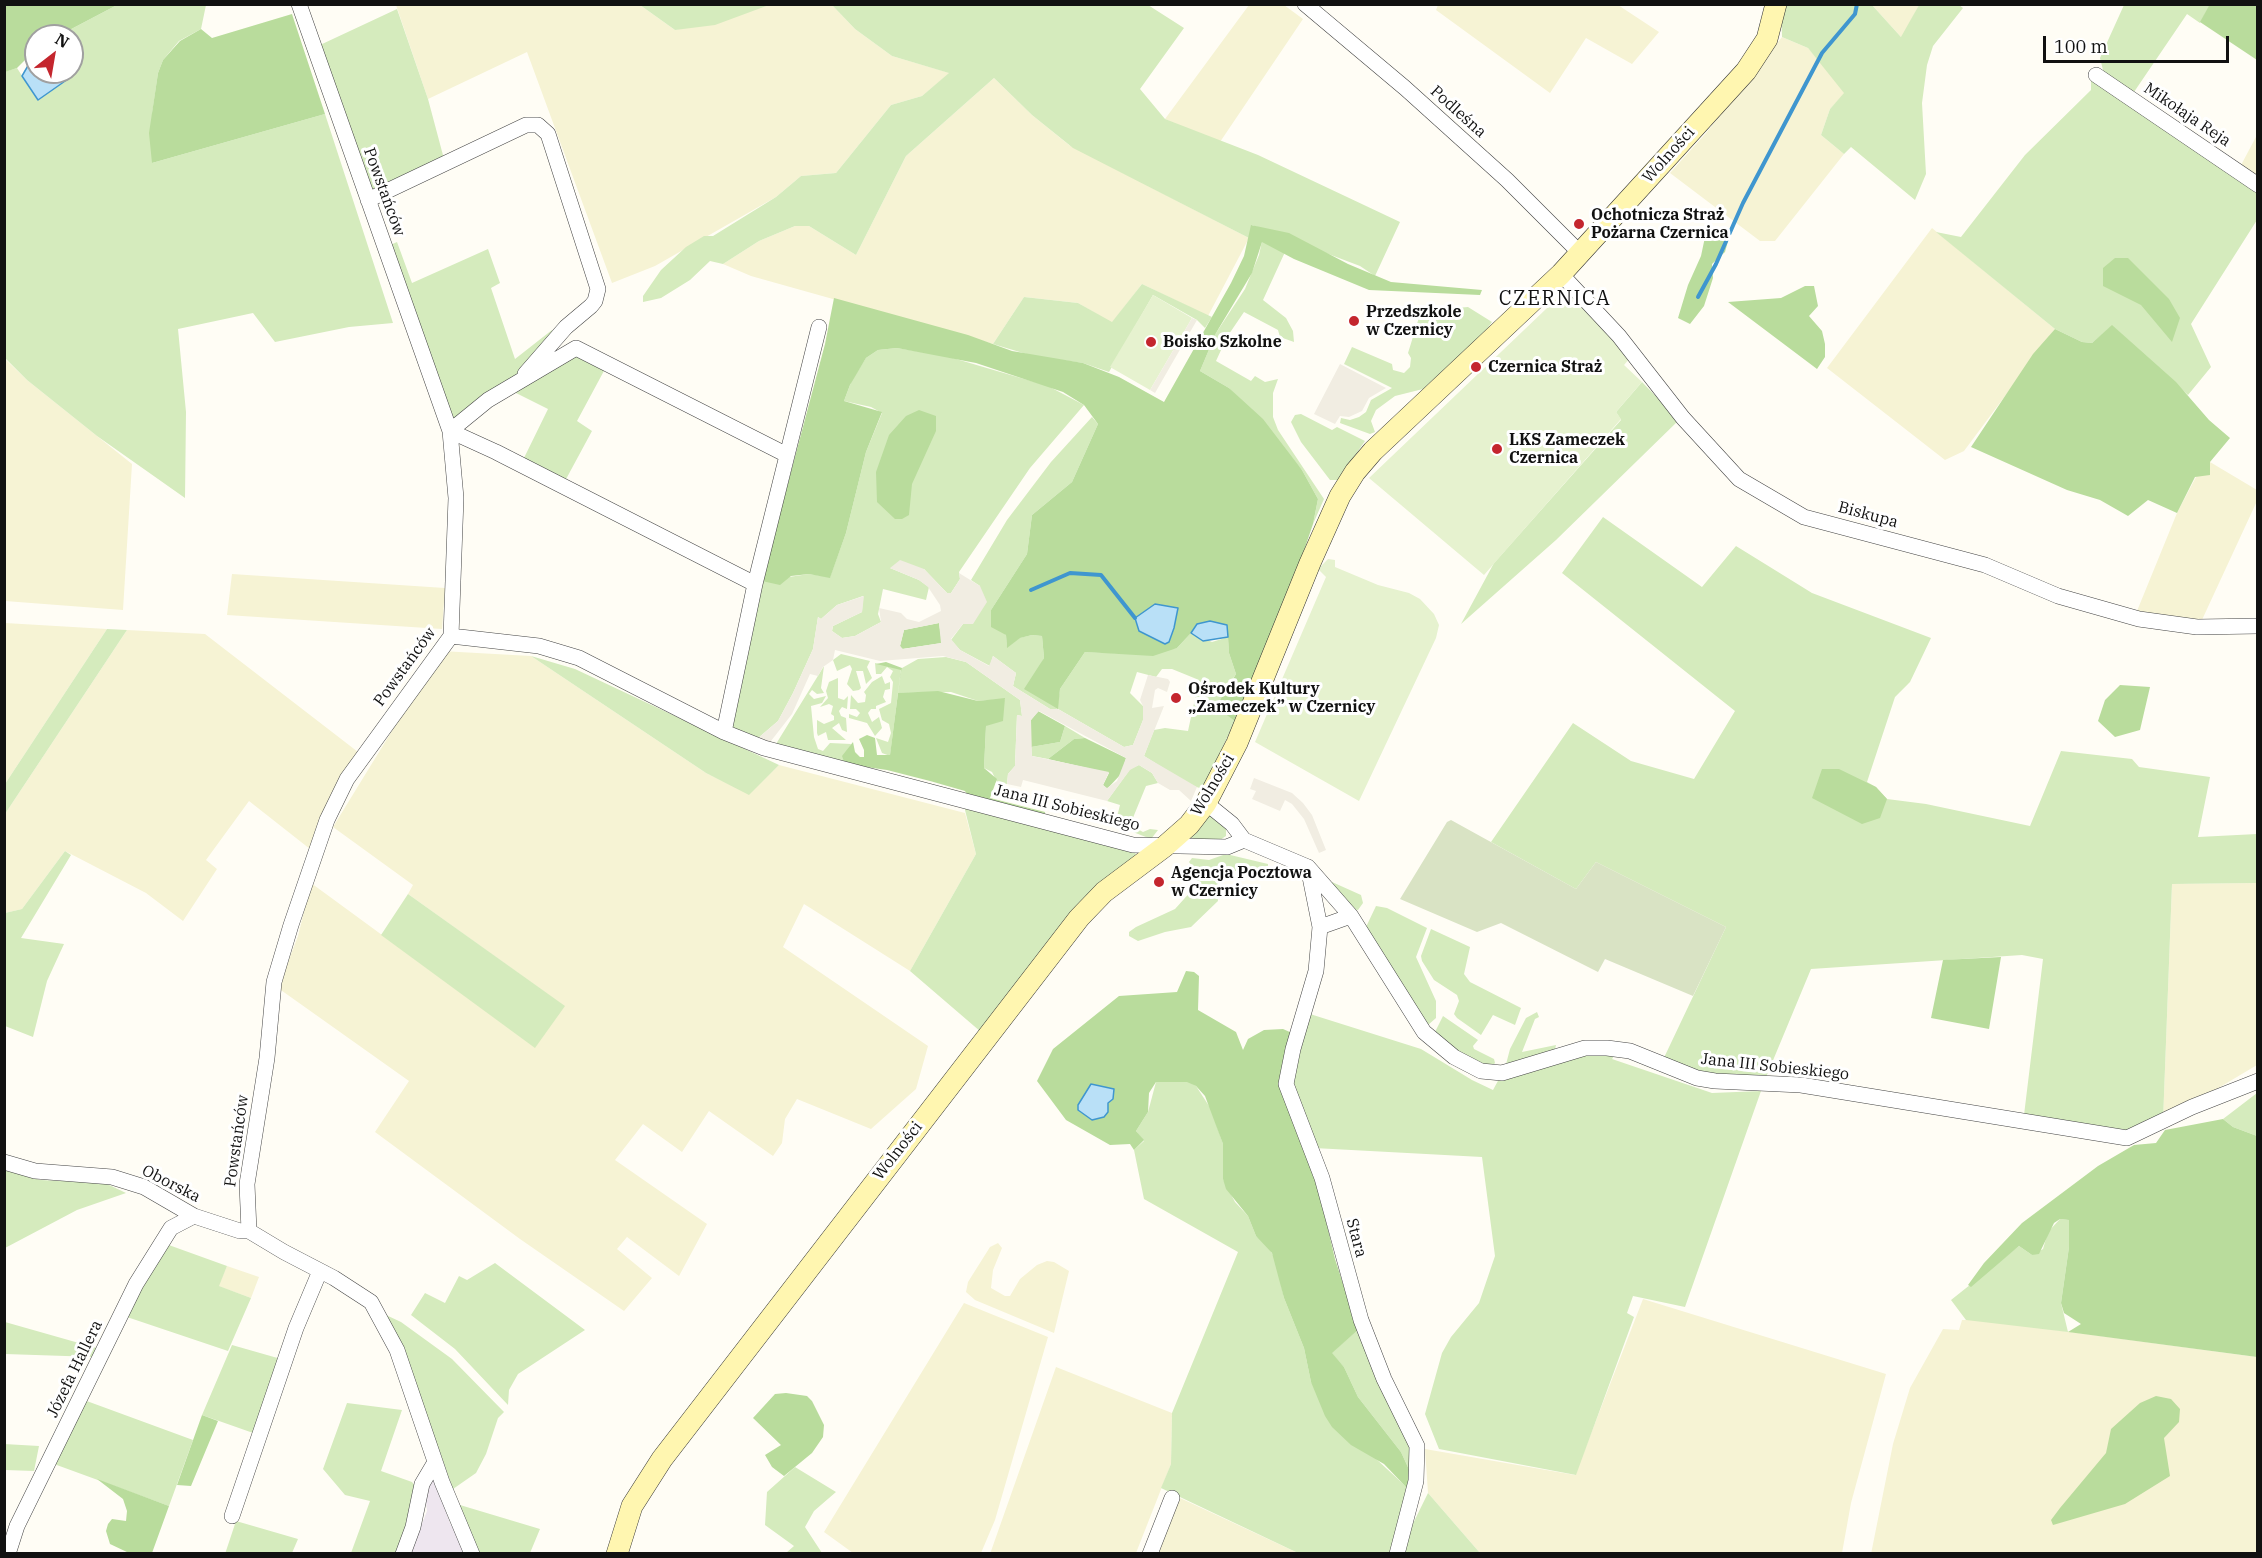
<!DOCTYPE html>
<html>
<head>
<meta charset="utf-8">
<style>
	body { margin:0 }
	#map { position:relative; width:2262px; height:1558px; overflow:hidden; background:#fffdf5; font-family:"IBM Plex Serif",serif }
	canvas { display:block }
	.frame { position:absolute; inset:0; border:6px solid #111; pointer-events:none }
	.north { position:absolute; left:24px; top:24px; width:60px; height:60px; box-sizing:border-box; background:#fff; border:2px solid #a0a0a0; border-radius:50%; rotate:31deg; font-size:16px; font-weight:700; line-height:24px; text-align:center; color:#111 }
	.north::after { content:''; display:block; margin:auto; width:21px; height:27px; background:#c4262e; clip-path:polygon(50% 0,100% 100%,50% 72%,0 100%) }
	.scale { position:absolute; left:2043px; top:36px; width:186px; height:27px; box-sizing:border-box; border:3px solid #111; border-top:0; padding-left:8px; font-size:18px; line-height:21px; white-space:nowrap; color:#111; -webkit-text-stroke:4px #fff; paint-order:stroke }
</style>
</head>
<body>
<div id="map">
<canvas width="2262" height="1558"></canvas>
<div class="frame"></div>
<div class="north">N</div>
<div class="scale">100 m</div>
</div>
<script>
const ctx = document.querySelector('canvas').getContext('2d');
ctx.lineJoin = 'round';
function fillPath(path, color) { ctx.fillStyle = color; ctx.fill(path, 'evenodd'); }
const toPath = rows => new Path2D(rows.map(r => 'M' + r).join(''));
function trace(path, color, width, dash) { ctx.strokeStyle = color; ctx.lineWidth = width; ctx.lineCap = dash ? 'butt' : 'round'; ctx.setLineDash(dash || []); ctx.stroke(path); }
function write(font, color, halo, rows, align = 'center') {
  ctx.font = font + ' "IBM Plex Serif",serif'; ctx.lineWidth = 6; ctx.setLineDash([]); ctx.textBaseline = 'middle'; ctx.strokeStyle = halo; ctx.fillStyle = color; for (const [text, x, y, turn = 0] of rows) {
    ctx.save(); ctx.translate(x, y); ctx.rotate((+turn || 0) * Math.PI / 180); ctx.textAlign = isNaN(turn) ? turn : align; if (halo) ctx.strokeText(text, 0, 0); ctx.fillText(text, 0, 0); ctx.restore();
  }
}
const industrial = toPath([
	[430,1468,450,1523,466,1551,457,1554,410,1554,427,1511,424,1487]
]);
const farmland = toPath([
	[396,5,640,5,675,30,769,5,832,5,855,29,892,56,950,73,922,96,891,105,836,173,801,176,776,197,655,266,612,283,527,52,428,99],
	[1249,5,1284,5,1303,19,1220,142,1195,134,1165,119],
	[1438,5,1618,5,1659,32,1632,64,1586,38,1550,93,1436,10],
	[1872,5,1919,5,1902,38],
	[1782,37,1808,48,1834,77,1845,93,1830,109,1821,135,1844,154,1775,241,1760,241,1670,173,1706,133],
	[994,78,1032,115,1069,145,1249,238,1208,316,1142,284,1112,323,1078,303,1024,297,993,344,751,276,723,264,759,241,795,226,809,226,856,255,906,156],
	[2257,135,2257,179,2240,167],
	[1932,228,2055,329,1964,451,1945,460,1827,368],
	[4,358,27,380,132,464,123,610,5,601],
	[2210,462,2257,490,2257,501,2201,622,2137,611,2177,513,2196,477],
	[232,574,445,588,442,629,227,615],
	[5,623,107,629,5,784,4,623],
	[127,630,205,634,358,752,318,823,310,849,249,801,206,860,217,869,183,921,146,893,65,851,22,909,5,913,5,814],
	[441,651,531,656,706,773,749,794,779,765,965,813,976,854,910,971,804,904,783,947,928,1046,916,1089,871,1129,797,1099,785,1119,782,1143,773,1156,709,1111,682,1152,643,1124,615,1160,707,1224,679,1276,627,1237,617,1249,652,1278,624,1311,520,1239,375,1132,409,1081,278,988,298,936,311,883,535,1047,564,1006,408,894,413,885,333,827],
	[2257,883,2257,1065,2163,1121,2172,884],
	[998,1243,1002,1248,993,1270,991,1288,1005,1296,1010,1296,1020,1279,1037,1265,1047,1261,1054,1262,1069,1271,1054,1333,975,1300,966,1292,968,1282,990,1247],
	[227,1266,259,1277,251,1298,218,1286],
	[1643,1299,1886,1374,1851,1503,1842,1553,1480,1553,1428,1493,1425,1449,1575,1475],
	[964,1303,1048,1337,995,1520,981,1553,853,1553,824,1532],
	[1962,1320,1981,1320,2257,1357,2257,1553,1871,1554,1893,1444,1910,1388,1943,1329,1959,1330],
	[1056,1367,1172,1413,1171,1464,1136,1553,990,1554],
	[1180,1498,1298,1553,1158,1554]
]);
const green = toPath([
	[117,5,206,5,201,29,179,41,163,60,158,73,152,114,152,163,325,114,393,323,349,327,275,342,253,313,178,329,186,412,185,498,97,436,27,380,5,358,4,72,17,68,37,99,68,79,68,72,72,72,72,36,58,36],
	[640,5,769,5,715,25,675,30],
	[832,5,1148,5,1184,28,1140,89,1165,119,1258,155,1400,222,1375,276,1360,266,1252,225,1249,238,1073,148,1032,115,994,78,906,156,856,255,809,226,795,226,759,241,723,264,710,261,690,280,661,298,643,302,643,296,661,270,686,247,704,236,713,236,776,197,801,176,836,173,891,105,922,96,949,73,892,56,855,29],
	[1781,5,1872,5,1901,37,1919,5,1959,5,1963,8,1933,46,1927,65,1922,103,1926,174,1915,200,1851,147,1844,154,1821,135,1830,109,1844,93,1808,48,1782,37],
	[2124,5,2210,5,2200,23,2187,14,2134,92,2104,74,2100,58],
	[397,9,428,99,444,159,370,195,320,45],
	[2091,77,2257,190,2257,220,2191,324,2211,367,2188,395,2112,326,2092,343,2082,342,2055,329,1936,232,1961,237,2025,155,2091,90],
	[1262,241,1285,252,1263,300,1286,318,1293,331,1294,342,1280,337,1278,330,1244,312,1227,337,1216,361,1251,381,1255,376,1265,382,1278,379,1273,393,1273,417,1278,430,1324,499,1313,524,1318,499,1302,470,1229,388,1200,371,1216,333,1245,289,1259,255],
	[397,242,412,283,488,249,500,283,491,288,515,359,552,330,553,334,516,378,452,422,388,246],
	[1142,284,1212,317,1205,328,1197,320,1153,295,1109,372,1083,363,1033,356,993,344,1024,297,1078,303,1112,322],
	[1468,307,1492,322,1484,333,1423,389,1395,396,1376,410,1371,421,1375,432,1370,434,1340,423,1341,418,1350,420,1359,417,1366,412,1371,400,1392,388,1344,364,1352,347,1392,364,1393,370,1404,373,1410,367,1411,358,1408,353,1421,311],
	[897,348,946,356,1048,386,1084,405,1030,468,959,572,960,579,951,593,947,593,924,569,890,568,919,580,929,587,926,600,883,589,878,614,881,622,855,636,842,638,832,631,833,626,862,612,863,596,837,605,821,619,818,617,813,649,793,693,778,721,757,739,732,729,762,581,809,574,830,577,846,533,866,452,882,413,871,407,844,401,852,380,866,358,878,350],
	[574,356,605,369,577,421,592,431,565,481,523,460,548,409,514,392],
	[1642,382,1679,420,1556,540,1461,624,1494,563,1621,420,1616,412],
	[1301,414,1332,430,1337,427,1365,441,1338,480,1330,480,1301,442,1291,422,1295,415],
	[1092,417,1098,424,1072,482,1032,515,1027,554,991,610,1006,635,1007,647,1019,638,1032,635,1042,636,1044,658,1039,668,1057,709,1060,689,1085,652,1135,654,1177,648,1191,633,1212,642,1228,637,1229,653,1236,674,1230,683,1235,721,1203,789,1190,785,1144,756,1154,730,1165,728,1188,731,1199,680,1172,669,1162,669,1156,677,1137,672,1130,693,1143,706,1143,720,1133,745,1124,747,1058,709,1050,709,1013,686,1016,673,993,656,990,666,960,650,951,640,963,624,973,623,977,616,980,586,971,580,1007,520,1051,462],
	[1603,517,1702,587,1736,546,1812,593,1931,638,1910,682,1895,697,1867,782,1876,787,1887,799,1926,804,2030,826,2061,751,2132,759,2139,767,2210,777,2198,837,2257,834,2257,883,2172,884,2163,1121,2127,1138,2024,1115,2043,959,2022,955,1811,969,1764,1082,1715,1081,1661,1064,1726,927,1596,862,1576,889,1491,842,1573,723,1631,761,1694,779,1735,711,1562,573],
	[107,629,127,630,5,814,5,784],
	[841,654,870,661,867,667,872,678,866,684,863,671,856,671,861,688,859,690,853,691,847,684,852,669,850,665,837,671,833,660],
	[531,656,575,669,779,765,749,795,706,773],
	[946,657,966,662,1020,700,1022,716,1017,715,1015,766,1008,774,1007,784,997,782,992,772,984,768,986,726,1005,699,978,701,951,692,898,693,902,668,918,659],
	[875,663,901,669,890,756,882,753,876,738,888,742,891,733,889,724,882,720,879,709,891,703,893,682,890,677,893,671,887,667,881,674,876,674],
	[824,666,821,688,824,693,817,694,812,690,809,694,814,699,826,696,822,703,811,706,814,737,818,749,823,751,830,743,851,744,845,764,776,744],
	[882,676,885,684,890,682,890,689,885,690,883,697,886,702,876,706,876,709,871,709,868,713,872,722,879,717,882,728,875,736,867,723,849,718,849,714,857,717,860,713,856,709,850,709,851,695,858,703,865,702,866,695,864,692,872,682],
	[838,678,838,698,844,700,848,696,847,709,842,707,839,711,841,716,846,718,847,732,842,730,839,723,832,728,846,740,828,740,826,732,818,736,817,733,817,720,824,724,834,720,834,716,831,714,833,706,829,704,820,707,828,698,826,691,829,682],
	[1065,726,1085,738,1074,739,1048,759,1032,756,1031,747,1060,742],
	[1139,765,1152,773,1158,783,1146,786,1130,825,1143,832,1150,829,1158,830,1151,839,1115,825,1120,805,1107,801,1130,769],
	[964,806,1135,852,1136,856,981,1032,910,971,976,854],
	[1211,815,1226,826,1226,836,1220,840,1197,841,1190,837,1205,816],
	[65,851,71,855,21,938,64,944,47,981,33,1037,5,1026,5,913,22,909],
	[1226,854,1268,864,1268,872,1237,870,1225,877,1216,886,1218,901,1191,927,1165,932,1138,941,1129,936,1129,932,1136,927,1175,909,1193,889,1199,874,1189,862,1192,858,1209,860],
	[1332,882,1361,895,1363,903,1358,910,1353,909,1330,886],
	[408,894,565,1006,535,1048,381,935],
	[1376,906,1387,908,1427,928,1416,957,1436,1001,1436,1018,1428,1025,1366,927],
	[1431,929,1470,947,1464,974,1470,982,1521,1008,1515,1025,1493,1015,1481,1035,1457,1018,1454,1014,1459,1001,1457,995,1434,980,1422,961,1421,956],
	[1537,1012,1539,1017,1535,1019,1522,1052,1556,1045,1554,1053,1505,1068,1510,1049,1526,1018],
	[1310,1014,1421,1049,1472,1080,1493,1090,1499,1079,1535,1071,1585,1053,1615,1055,1612,1059,1712,1093,1761,1091,1685,1307,1633,1296,1627,1313,1634,1317,1576,1475,1439,1449,1425,1414,1442,1353,1451,1337,1479,1303,1495,1256,1482,1157,1314,1148,1291,1085],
	[1443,1016,1478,1040,1473,1046,1474,1049,1494,1059,1495,1063,1492,1066,1476,1064,1434,1034],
	[1164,1080,1187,1081,1196,1086,1211,1109,1223,1144,1223,1179,1235,1202,1248,1216,1256,1236,1267,1244,1276,1261,1284,1298,1304,1348,1311,1382,1374,1457,1413,1493,1391,1553,1298,1553,1161,1488,1171,1464,1172,1413,1238,1252,1144,1199,1134,1150,1144,1141,1136,1131,1148,1112,1156,1082],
	[2257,1093,2257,1136,2233,1127,2223,1119],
	[4,1169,40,1180,105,1183,126,1193,77,1210,5,1248],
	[2060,1219,2069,1220,2069,1247,2061,1303,2068,1332,1966,1320,1951,1300,2019,1246,2032,1255,2043,1249,2048,1232],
	[166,1244,227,1266,219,1286,251,1298,228,1351,124,1316],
	[495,1263,585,1330,518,1374,509,1390,508,1405,455,1349,411,1315,425,1293,445,1303,459,1276,467,1280],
	[386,1315,401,1322,452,1359,504,1412,498,1418,486,1454,476,1473,453,1489,408,1363],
	[5,1322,100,1349,96,1357,5,1354],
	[1358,1330,1410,1447,1412,1476,1401,1452,1358,1397,1344,1367,1331,1353],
	[232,1345,281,1359,256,1434,202,1415],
	[84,1400,193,1440,169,1506,54,1464],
	[347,1403,402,1410,381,1471,412,1482,416,1487,398,1553,351,1553,370,1501,345,1495,323,1469],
	[4,1444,39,1446,34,1471,5,1470],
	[795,1467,836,1492,814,1511,805,1527,822,1553,786,1553,794,1546,765,1525,767,1492],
	[451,1492,460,1505,540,1529,530,1553,478,1553],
	[1428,1493,1480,1553,1398,1554],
	[236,1521,298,1539,292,1553,225,1554]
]);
const forest = toPath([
	[2210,4,2257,5,2257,60,2200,22],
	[4,5,5,4,117,5,58,36,36,36,36,49,17,68,5,72],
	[292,14,325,114,152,163,149,133,158,73,163,60,180,41,201,29,212,38],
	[1251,225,1289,233,1348,264,1391,282,1482,290,1480,295,1369,290,1294,259,1262,242,1252,273,1216,333,1200,371,1229,388,1263,419,1302,470,1318,499,1313,524,1293,583,1235,721,1216,707,1236,674,1229,653,1228,637,1203,641,1191,633,1177,648,1153,656,1085,652,1060,689,1058,709,1024,689,1044,658,1042,636,1032,635,1020,638,1007,648,1006,635,991,627,991,610,1027,554,1032,515,1072,482,1098,424,1084,405,1063,392,976,363,897,348,878,350,866,358,850,385,844,401,882,412,866,452,846,533,830,578,809,574,791,576,780,585,762,581,825,344,834,298,968,335,1012,351,1083,363,1119,377,1164,402,1231,283,1244,256],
	[1710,234,1730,234,1725,252,1712,264,1713,278,1704,306,1690,324,1678,318,1688,285,1701,256,1705,237],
	[2115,258,2128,258,2169,299,2180,318,2172,342,2141,305,2103,286,2103,268],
	[1805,286,1814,286,1818,306,1809,316,1822,331,1825,344,1825,357,1817,369,1728,302,1781,298],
	[2112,325,2176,382,2209,420,2230,438,2210,462,2210,475,2195,477,2177,513,2148,500,2128,516,2100,500,2067,490,1971,447,2033,354,2055,329,2082,342,2092,343],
	[919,410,936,416,936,431,912,484,909,515,902,519,895,519,877,502,876,472,889,435,906,416],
	[939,623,942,643,902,649,900,646,904,630],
	[886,662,902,668,898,693,938,691,978,701,1005,698,1003,721,986,726,984,768,997,779,990,798,1045,812,1044,819,970,799,965,791,930,781,887,770,845,764,842,756,853,742,855,752,860,757,864,757,864,750,859,739,867,735,875,738,877,755,890,755,901,670,876,664],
	[2120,685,2150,687,2140,730,2115,737,2098,721,2105,700],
	[1038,711,1065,726,1060,742,1031,747,1031,720],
	[1085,738,1126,758,1122,773,1107,789,1103,785,1109,773,1048,759,1074,739],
	[1822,769,1839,769,1876,787,1887,799,1880,818,1862,824,1812,798],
	[2001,957,1989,1029,1931,1018,1943,960],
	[1186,971,1194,972,1199,976,1198,1010,1236,1032,1243,1050,1248,1039,1264,1030,1283,1029,1292,1033,1287,1054,1335,1259,1358,1330,1332,1353,1344,1367,1358,1397,1401,1452,1412,1476,1408,1489,1384,1464,1351,1445,1332,1427,1325,1416,1311,1382,1304,1348,1284,1298,1272,1253,1256,1236,1248,1216,1226,1189,1223,1179,1223,1144,1205,1096,1196,1086,1187,1082,1156,1082,1149,1093,1148,1112,1136,1131,1144,1140,1134,1150,1130,1144,1110,1145,1066,1120,1037,1081,1053,1049,1119,996,1177,992],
	[2223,1119,2233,1127,2257,1136,2257,1357,2068,1332,2081,1324,2064,1313,2061,1303,2069,1247,2069,1220,2060,1219,2054,1223,2039,1254,2032,1255,2019,1246,1971,1287,1968,1285,1984,1263,2022,1223,2098,1166,2134,1145,2156,1143,2165,1130],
	[786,1393,807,1396,812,1401,824,1425,823,1437,812,1453,784,1476,772,1467,765,1455,781,1445,753,1418,775,1394],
	[2156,1396,2171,1399,2180,1409,2179,1422,2164,1438,2170,1476,2125,1504,2053,1525,2051,1520,2060,1508,2106,1453,2111,1429,2140,1403],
	[202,1415,218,1421,191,1486,177,1485],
	[97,1479,169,1506,152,1553,129,1553,110,1544,106,1531,108,1524,112,1519,126,1521,127,1511,123,1499]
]);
const cemetery = toPath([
	[1451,820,1576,889,1596,862,1726,927,1693,996,1605,959,1598,972,1501,923,1477,932,1400,899,1447,822]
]);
const pitch = toPath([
	[1568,288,1630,358,1624,365,1642,382,1616,412,1621,419,1484,575,1369,478],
	[1153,295,1192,318,1150,390,1110,367],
	[1328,559,1335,560,1335,567,1378,585,1409,593,1420,599,1434,614,1439,625,1436,638,1359,801,1255,742,1326,577,1318,569]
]);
const plaza = toPath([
	[1192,318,1197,320,1155,393,1150,390],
	[1340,364,1386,388,1369,398,1362,411,1349,417,1340,416,1335,424,1314,414],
	[900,560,924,569,947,593,951,593,960,579,959,573,980,586,987,602,973,624,963,624,951,639,960,650,989,666,993,656,1016,673,1013,686,1050,709,1058,709,1124,747,1133,745,1143,720,1143,706,1140,700,1148,675,1168,679,1170,682,1167,692,1158,688,1155,690,1152,708,1164,706,1144,756,1197,787,1191,801,1179,790,1170,790,1158,783,1152,773,1139,765,1130,770,1107,801,1023,780,1021,787,1007,784,1008,774,1015,766,1017,715,1022,716,1020,700,966,662,943,656,880,661,835,650,833,660,823,667,818,676,810,674,792,714,771,741,772,746,757,739,778,721,793,693,813,649,818,617,821,619,837,605,864,596,862,612,833,626,832,631,842,638,855,636,881,622,879,608,901,613,907,619,919,622,941,611,940,605,928,587,919,580,890,568],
	[939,623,941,643,903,649,900,646,904,630],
	[1039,711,1126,758,1117,781,1107,788,1103,785,1109,772,1032,756,1031,720],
	[1254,778,1292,793,1303,803,1312,815,1326,850,1319,853,1304,819,1292,804,1285,800,1280,811,1252,799,1256,791,1250,789]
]);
const water = toPath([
	[36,63,36,72,68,72,68,79,38,100,22,76,29,64,36,63],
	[1155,604,1178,608,1174,628,1169,642,1165,644,1139,631,1135,618,1155,604],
	[1210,621,1227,625,1228,637,1203,641,1191,633,1197,624,1210,621],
	[1091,1084,1114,1089,1113,1099,1108,1103,1108,1112,1104,1117,1092,1120,1078,1110,1078,1105,1091,1084]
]);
const stream = toPath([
	[1698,297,1716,264,1743,203,1822,53,1855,14,1857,4],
	[1031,590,1070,573,1101,575,1135,618]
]);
const street = toPath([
	[1305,4,1405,88,1507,180,1580,253],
	[2096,75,2258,185],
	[368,200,526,125,538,125,548,134,598,289,595,301,591,306,566,327,525,374],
	[1561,274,1619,336,1683,418,1739,479,1804,517,1985,565,2058,596,2139,619,2197,627,2258,626],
	[755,584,496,452,450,431,488,400,576,348,787,455],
	[451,636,539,646,579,658,724,732,764,748,1133,845,1227,847,1244,840,1308,867,1351,916,1424,1032,1454,1057,1481,1071,1502,1073,1585,1048,1607,1048,1630,1051,1697,1078,1715,1081,1801,1085,2127,1138,2192,1107,2258,1081],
	[724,732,755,584,819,327],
	[1206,803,1232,824,1244,840],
	[1308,867,1320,927],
	[1351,916,1320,927,1316,971,1293,1049,1286,1084,1322,1178,1361,1320,1384,1379,1417,1446,1416,1481,1397,1554],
	[4,1162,35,1171,112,1177,144,1187,194,1216,240,1231,249,1231],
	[249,1231,247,1184,267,1058,274,982,291,925,327,820,347,779,451,636,456,498,450,431,299,4],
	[249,1231,284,1252,334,1278,371,1302,397,1350,442,1482,472,1554],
	[232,1516,296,1328,320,1271],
	[8,1554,17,1526,136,1284,171,1228,194,1216],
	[403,1554,413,1527,422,1484,435,1462],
	[1150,1554,1172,1498]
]);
const secondary = toPath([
	[617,1554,632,1506,662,1459,1079,918,1104,892,1164,847,1189,825,1206,803,1237,743,1310,563,1340,496,1355,472,1373,451,1561,274,1746,71,1767,39,1776,4]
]);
const markers = [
	[1579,224,6,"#c4262e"],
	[1354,321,6,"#c4262e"],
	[1151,342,6,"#c4262e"],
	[1476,367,6,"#c4262e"],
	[1497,449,6,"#c4262e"],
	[1176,698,6,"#c4262e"],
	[1159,882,6,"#c4262e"]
];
const streetNames = [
	["Podleśna",1458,112,42],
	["Mikołaja Reja",2187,115,34],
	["Wolności",1669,155,-48],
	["Powstańców",384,192,70],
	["Biskupa",1868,515,15],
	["Powstańców",405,667,-54],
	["Wolności",1213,785,-59],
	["Jana III Sobieskiego",1067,808,14],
	["Jana III Sobieskiego",1775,1067,6],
	["Powstańców",237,1141,-82],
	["Wolności",898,1151,-52],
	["Oborska",171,1184,27],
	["Stara",1356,1238,75],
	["Józefa Hallera",75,1369,-64]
];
const poiNames = [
	["Ochotnicza Straż",1591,215],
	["Pożarna Czernica",1591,233],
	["Przedszkole",1366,312],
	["w Czernicy",1366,330],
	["Boisko Szkolne",1163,342],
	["Czernica Straż",1488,367],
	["LKS Zameczek",1509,440],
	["Czernica",1509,458],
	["Ośrodek Kultury",1188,689],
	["„Zameczek” w Czernicy",1188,707],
	["Agencja Pocztowa",1171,873],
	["w Czernicy",1171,891]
];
const quarterNames = [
	["CZERNICA",1555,299]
];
fillPath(industrial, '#eee6ef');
fillPath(farmland, '#f6f3d4');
fillPath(green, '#d5ebbd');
fillPath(forest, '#b9dc9c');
fillPath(cemetery, '#d9e3c4');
fillPath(pitch, '#e6f2cf');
fillPath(plaza, '#f1ede2');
fillPath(water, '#b9e0f7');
trace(water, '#3f96cf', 1.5);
trace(stream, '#3f96cf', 4);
trace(street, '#444', 16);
trace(secondary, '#333', 22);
trace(street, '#fff', 15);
trace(secondary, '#fff6b0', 21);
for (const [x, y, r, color] of markers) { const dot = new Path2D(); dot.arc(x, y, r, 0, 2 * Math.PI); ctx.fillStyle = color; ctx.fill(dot); trace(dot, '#fff', 2); }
write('16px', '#111', '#fff', streetNames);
write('bold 16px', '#111', '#fff', poiNames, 'left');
ctx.letterSpacing = '1.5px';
write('20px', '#111', '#fff', quarterNames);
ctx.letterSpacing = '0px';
</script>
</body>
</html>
